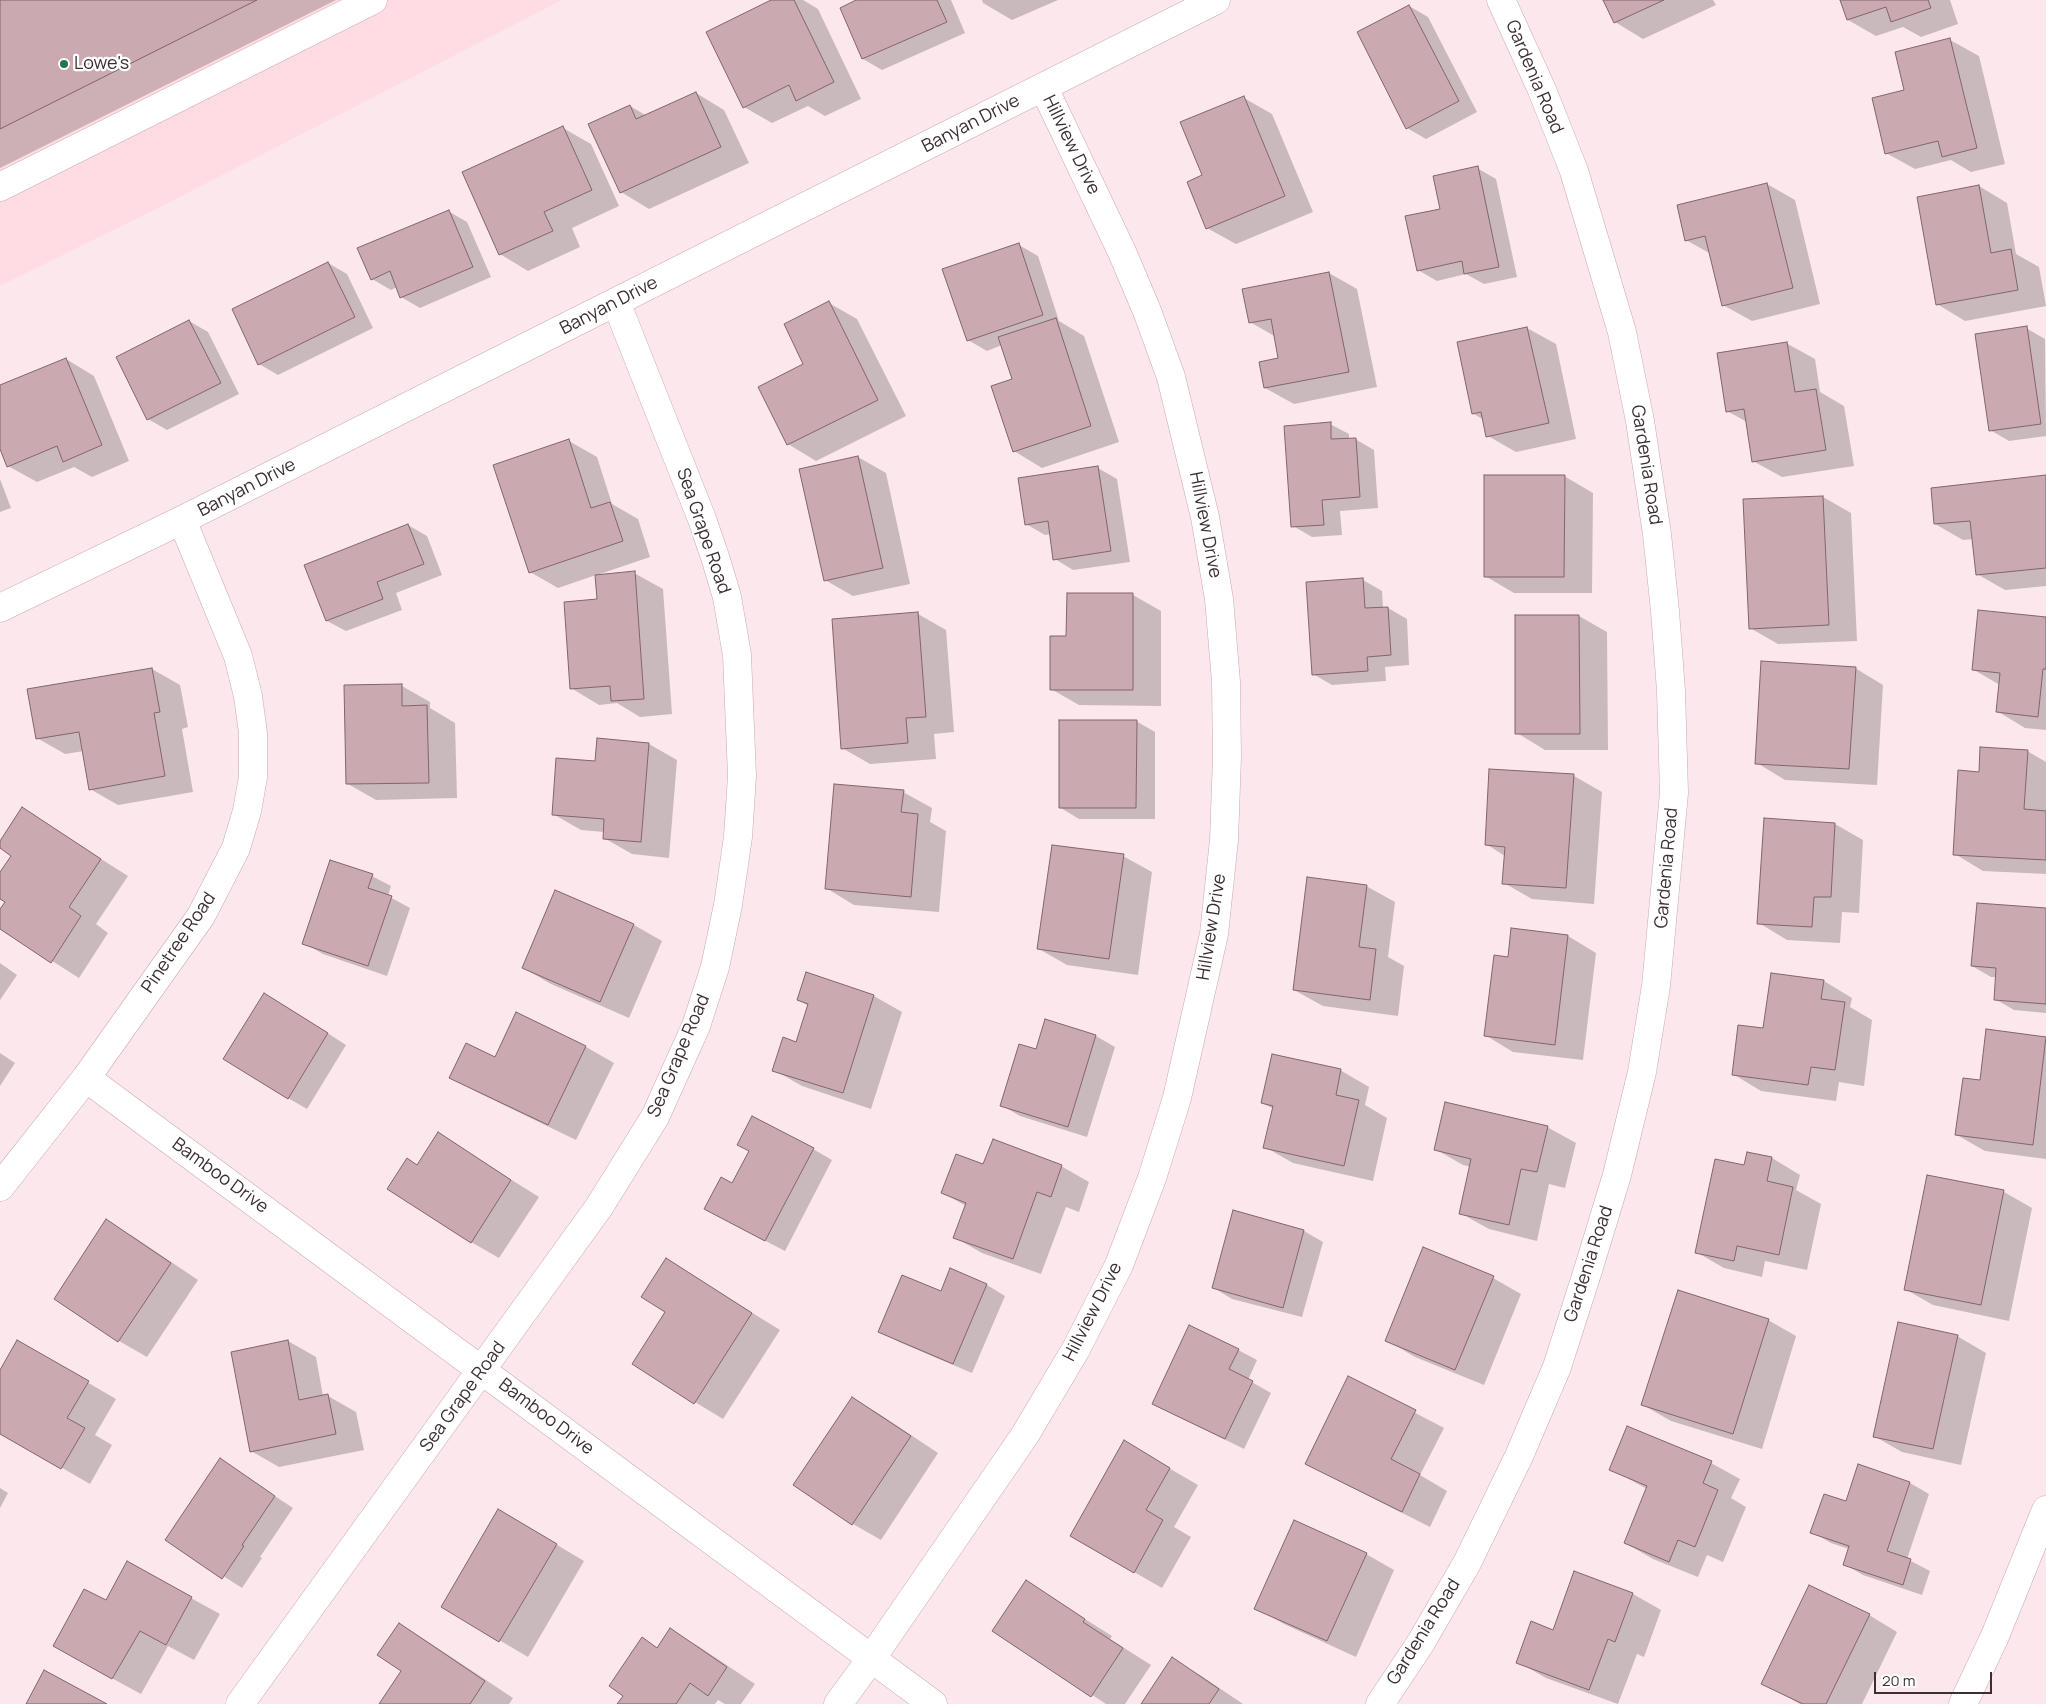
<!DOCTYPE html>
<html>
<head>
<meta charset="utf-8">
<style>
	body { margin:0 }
	#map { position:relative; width:2046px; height:1704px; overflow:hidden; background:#fce7ec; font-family:Manrope,sans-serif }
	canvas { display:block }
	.scale { position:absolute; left:1874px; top:1672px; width:118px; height:22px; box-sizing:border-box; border:2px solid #3c2f32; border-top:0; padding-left:6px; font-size:15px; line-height:18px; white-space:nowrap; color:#3c2f32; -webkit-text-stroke:4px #fff; paint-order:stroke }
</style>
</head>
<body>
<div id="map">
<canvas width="2046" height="1704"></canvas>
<div class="scale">20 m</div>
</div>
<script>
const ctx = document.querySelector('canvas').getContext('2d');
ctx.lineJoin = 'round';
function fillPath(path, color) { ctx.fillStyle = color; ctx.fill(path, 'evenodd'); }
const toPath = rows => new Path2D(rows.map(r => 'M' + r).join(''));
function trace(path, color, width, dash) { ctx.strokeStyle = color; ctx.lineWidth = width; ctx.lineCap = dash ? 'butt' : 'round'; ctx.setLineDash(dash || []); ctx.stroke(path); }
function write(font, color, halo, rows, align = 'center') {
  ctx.font = font + ' Manrope,sans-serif'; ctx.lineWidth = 4.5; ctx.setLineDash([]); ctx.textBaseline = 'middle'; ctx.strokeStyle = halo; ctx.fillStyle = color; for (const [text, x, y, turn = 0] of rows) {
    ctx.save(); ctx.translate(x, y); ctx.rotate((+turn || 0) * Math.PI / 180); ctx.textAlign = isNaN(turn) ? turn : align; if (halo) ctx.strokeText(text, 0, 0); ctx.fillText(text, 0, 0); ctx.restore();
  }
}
const built = toPath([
	[0,0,562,0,166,204,0,286]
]);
const shadow = toPath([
	[0,0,336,0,0,168],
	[774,0,803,0,818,9,861,99,825,116,808,106,772,123,744,107],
	[858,0,951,0,965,33,882,70,863,59],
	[982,0,1058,0,1012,20,983,3],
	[1604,0,1713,0,1716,5,1643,39,1615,22],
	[1841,0,1950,0,1958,24,1921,37,1903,27,1876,36,1848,20],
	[1409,6,1428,17,1477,112,1426,139,1407,128],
	[1950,40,1979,56,2005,164,1971,172,1951,160,1915,169,1886,153,1906,91],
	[696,93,724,110,749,163,649,209,621,192,630,106,647,116],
	[1244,98,1272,114,1313,212,1236,244,1207,228,1204,176],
	[563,128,591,144,619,206,572,228,580,247,528,271,500,254],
	[1477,168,1496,179,1517,277,1484,284,1466,274,1437,281,1418,270],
	[1767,184,1795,200,1820,304,1752,321,1723,305,1711,254,1686,240],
	[1979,186,2007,203,2016,254,2039,267,2046,306,1965,321,1937,304],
	[448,211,467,222,491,277,420,308,401,297,397,287,391,290,372,279],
	[1019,245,1038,256,1059,321,1084,336,1119,442,1042,468,1014,451,1013,380,1002,345,987,351,968,340],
	[328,263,347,274,373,328,278,375,259,364],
	[1329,273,1357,289,1377,387,1294,404,1265,388,1280,359,1276,337,1250,322],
	[829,303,857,319,906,416,816,461,788,444,805,365],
	[189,321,208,332,239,394,167,430,148,419],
	[1527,328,1556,344,1576,439,1516,452,1488,436,1484,420,1474,414,1459,343],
	[2026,328,2045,339,2046,436,2009,441,1990,430],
	[1786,343,1815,359,1820,392,1844,406,1854,466,1782,477,1753,461,1747,422,1727,411],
	[66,359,94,376,129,461,92,477,74,467,37,482,8,466,0,446,0,387],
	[1330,424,1349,434,1349,439,1355,439,1374,450,1378,508,1340,511,1342,535,1312,537,1293,526],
	[569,441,597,457,612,504,638,519,650,557,597,575,634,573,663,589,672,714,640,717,617,703,599,705,571,688,598,600,596,575,558,588,530,572],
	[858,457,886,473,910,584,853,596,825,580],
	[1098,468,1117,479,1130,562,1073,570,1055,559,1051,534,1045,535,1026,524,1020,479],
	[1564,476,1593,493,1592,593,1514,593,1485,576],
	[2046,477,2046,586,2005,590,1977,574,1973,539,1963,540,1935,524],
	[0,479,11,508,0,512],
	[1823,497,1851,513,1857,641,1778,644,1750,628],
	[408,525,427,536,442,575,396,593,402,610,346,631,327,621],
	[1363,580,1382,591,1383,608,1388,608,1407,619,1409,665,1385,667,1386,681,1332,685,1313,674],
	[1068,595,1133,595,1161,611,1161,706,1079,705,1051,689,1068,637],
	[918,614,946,630,954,732,934,734,936,759,870,764,842,748],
	[1516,616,1579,616,1607,632,1608,750,1545,750,1517,733],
	[2046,619,2046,730,2025,728,1997,711,2000,685,1974,670],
	[1855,668,1883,685,1877,785,1785,780,1757,763],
	[152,669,180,685,188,727,182,729,193,792,118,805,90,789,84,751,65,754,37,738],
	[402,686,430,702,430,708,455,723,457,798,376,800,348,784],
	[1136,721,1155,732,1155,819,1079,819,1061,808],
	[598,740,649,744,677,760,669,858,632,854,604,838,604,832,581,830,553,814,596,762],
	[2027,751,2046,762,2046,874,1983,871,1955,854,1980,773],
	[1491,770,1574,776,1602,792,1594,904,1532,899,1504,883,1505,856,1486,844],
	[903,792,932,808,930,822,946,831,939,912,854,905,826,888],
	[22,809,128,876,96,924,108,933,79,978,0,928,0,911,6,901,0,897,0,875,13,855,0,847,0,843],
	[1835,824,1863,840,1859,913,1842,912,1840,943,1787,940,1759,923],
	[1123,856,1152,872,1138,975,1067,965,1039,949],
	[372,876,391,886,388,896,410,908,387,976,323,954,304,943],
	[1366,886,1395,902,1388,957,1404,966,1398,1016,1323,1006,1294,990],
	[556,892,634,925,662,941,629,1018,551,984,523,968],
	[2046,910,2046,1013,2014,1010,1995,999,1996,977,1991,977,1972,966],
	[1568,936,1596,953,1583,1060,1513,1052,1485,1035,1509,959],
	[0,963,17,975,0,1000],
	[806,974,874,996,902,1012,871,1109,802,1086,774,1070,796,1043,809,1006,798,1000],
	[1824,981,1852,998,1850,1007,1872,1020,1864,1086,1839,1082,1836,1101,1761,1091,1733,1074,1764,1029],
	[284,1005,346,1045,307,1109,288,1098],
	[1046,1021,1096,1036,1115,1047,1087,1137,1020,1116,1001,1105,1037,1050],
	[1987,1031,2046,1038,2046,1159,1985,1151,1957,1135,1981,1082],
	[586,1047,614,1063,576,1140,479,1093,450,1077,495,1059],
	[0,1053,15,1063,0,1086],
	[1340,1070,1369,1087,1365,1105,1387,1118,1373,1181,1293,1163,1265,1147,1274,1109,1262,1103],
	[1547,1127,1576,1143,1565,1188,1549,1184,1537,1241,1489,1229,1460,1213,1471,1167,1463,1165,1435,1149],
	[438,1134,539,1197,499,1258,471,1242,418,1166],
	[813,1149,832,1160,785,1251,725,1220,733,1185],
	[1772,1158,1800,1175,1796,1190,1821,1204,1807,1270,1765,1261,1762,1277,1724,1268,1696,1252,1745,1167],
	[984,1165,1061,1166,1089,1182,1079,1212,1066,1207,1041,1274,982,1253,954,1237,966,1206,943,1193],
	[1928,1176,2004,1192,2032,1208,2009,1321,1933,1305,1905,1289],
	[1234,1212,1304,1231,1323,1242,1302,1317,1232,1299,1214,1288],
	[106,1221,134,1237,198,1280,147,1357,119,1341],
	[667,1260,780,1330,723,1419,695,1402,666,1312],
	[1493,1278,1521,1294,1484,1385,1415,1357,1386,1340],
	[987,1285,1005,1296,972,1373,899,1342,880,1331,941,1292],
	[1768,1320,1796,1336,1762,1449,1671,1421,1643,1405],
	[1957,1336,1986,1353,1961,1465,1902,1452,1874,1436],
	[288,1341,316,1357,323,1396,328,1396,356,1412,364,1450,279,1467,251,1451],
	[18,1342,116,1399,95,1435,112,1445,90,1484,0,1432,0,1373],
	[1238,1350,1257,1360,1248,1380,1271,1393,1244,1449,1153,1404],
	[1349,1378,1444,1428,1420,1475,1447,1491,1430,1527,1335,1479,1307,1463],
	[853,1398,881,1415,938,1453,881,1540,853,1524],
	[1628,1428,1711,1463,1740,1479,1731,1498,1746,1507,1723,1562,1707,1555,1698,1577,1653,1559,1625,1543,1647,1489,1611,1469],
	[1124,1442,1198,1485,1174,1527,1191,1537,1162,1588,1071,1536],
	[220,1460,293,1508,260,1557,262,1558,242,1588,167,1540],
	[1859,1465,1910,1483,1929,1494,1907,1559,1930,1571,1922,1595,1863,1575,1844,1564,1849,1549,1831,1543,1812,1532,1846,1503],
	[0,1488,8,1493,0,1508],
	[527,1527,584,1561,528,1657,443,1607],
	[1366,1554,1394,1570,1356,1657,1284,1624,1256,1608],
	[127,1563,220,1614,194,1660,168,1646,141,1694,82,1662],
	[1575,1573,1633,1594,1661,1610,1644,1657,1637,1654,1618,1704,1546,1678,1518,1662,1554,1631],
	[1026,1582,1112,1636,1110,1639,1151,1665,1125,1704,1106,1704,994,1631],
	[1869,1615,1897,1632,1862,1704,1800,1704,1763,1683],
	[399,1624,427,1641,513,1698,509,1704,380,1704,403,1671],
	[670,1630,698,1646,755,1684,741,1704,725,1704,718,1700,715,1704,619,1704,625,1695,642,1639,658,1648],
	[1172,1659,1200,1675,1243,1704,1142,1704]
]);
const building = toPath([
	[0,0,257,0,0,129,0,0],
	[771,0,794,0,834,82,796,101,789,85,743,108,706,32,771,0],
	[856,0,937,0,947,22,862,59,840,8,856,0],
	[1603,0,1664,0,1614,23,1603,0],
	[1840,0,1928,0,1931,8,1891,22,1886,7,1847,20,1840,0],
	[1409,5,1459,101,1406,129,1357,32,1409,5],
	[1950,38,1977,148,1942,157,1938,141,1885,154,1872,98,1904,90,1895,52,1950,38],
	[696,92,721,147,620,193,588,124,630,105,636,119,696,92],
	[1244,96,1285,196,1206,229,1187,182,1202,175,1180,122,1244,96],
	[563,126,592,190,544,212,553,231,499,255,462,172,563,126],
	[1478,166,1499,267,1464,274,1462,261,1417,271,1405,216,1440,209,1433,176,1478,166],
	[1767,183,1793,288,1722,306,1705,236,1685,241,1677,205,1767,183],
	[1979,185,1991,253,2011,249,2018,290,1936,305,1917,197,1979,185],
	[449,210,473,267,400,298,390,271,371,280,357,248,449,210],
	[1019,243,1043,315,967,341,942,269,1019,243],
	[328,262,355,317,258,365,232,309,328,262],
	[1329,272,1349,372,1264,388,1259,362,1278,358,1271,319,1249,323,1242,289,1329,272],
	[829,301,878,400,787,445,758,387,803,364,784,324,829,301],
	[1056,318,1091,426,1013,452,991,386,1012,379,998,337,1056,318],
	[189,320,221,383,147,420,116,357,189,320],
	[2027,326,2041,424,1989,431,1975,334,2027,326],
	[1527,327,1549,423,1486,437,1481,412,1472,414,1457,342,1527,327],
	[1787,342,1795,392,1816,389,1826,450,1752,462,1744,409,1726,412,1717,353,1787,342],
	[66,358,102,445,63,462,57,446,7,467,0,449,0,385,66,358],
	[1331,422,1331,439,1356,438,1360,497,1322,500,1324,525,1291,527,1284,426,1331,422],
	[569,439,591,508,610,502,623,541,529,573,493,465,569,439],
	[858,456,883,568,824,581,799,469,858,456],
	[1098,466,1111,551,1053,560,1048,521,1025,525,1018,478,1098,466],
	[1484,475,1565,475,1564,577,1484,577,1484,475],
	[2046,475,2046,568,1976,575,1970,521,1934,524,1931,488,2046,475],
	[1823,496,1829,625,1749,629,1743,499,1823,496],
	[408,524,424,564,377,582,383,599,326,621,304,565,408,524],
	[635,571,644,699,611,701,610,686,570,689,564,602,597,599,595,575,635,571],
	[1363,578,1365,608,1388,607,1391,655,1367,657,1368,671,1312,675,1306,582,1363,578],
	[1067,593,1133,593,1133,690,1050,690,1050,636,1066,636,1067,593],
	[1978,610,2046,617,2046,669,2043,669,2038,717,1996,712,2000,673,1972,670,1978,610],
	[918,612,926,717,906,718,908,743,841,749,832,619,918,612],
	[1515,615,1579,615,1580,734,1515,734,1515,615],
	[1761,661,1856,667,1849,769,1755,764,1761,661],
	[152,668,160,712,154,713,165,776,89,790,79,732,36,739,27,689,152,668],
	[402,684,402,706,427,705,429,783,346,784,344,685,402,684],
	[1059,720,1137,720,1136,808,1059,808,1059,720],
	[597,738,649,743,641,842,603,839,604,819,552,815,556,758,595,761,597,738],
	[1980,747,2028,750,2024,809,2046,811,2046,860,1953,855,1958,770,1979,772,1980,747],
	[1489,769,1574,774,1566,888,1502,884,1505,847,1485,845,1489,769],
	[834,784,904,790,901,812,918,814,911,897,825,889,834,784],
	[22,807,101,859,69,907,81,916,51,963,0,929,0,909,5,902,0,899,0,872,11,856,0,848,0,841,22,807],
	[1764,818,1835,823,1831,897,1814,897,1812,927,1757,924,1764,818],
	[1052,845,1124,854,1109,959,1037,949,1052,845],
	[330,860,373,874,368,888,392,896,368,966,302,944,330,860],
	[1307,877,1367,885,1359,947,1376,949,1370,1000,1293,990,1307,877],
	[555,890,634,924,600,1002,522,968,555,890],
	[1977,903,2046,908,2046,1004,1994,1000,1996,968,1971,966,1977,903],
	[1511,928,1568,935,1555,1045,1484,1036,1494,955,1508,957,1511,928],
	[806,972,874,995,843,1093,772,1071,783,1037,796,1042,808,1004,797,1000,806,972],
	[1771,973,1824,980,1821,999,1845,1002,1835,1070,1811,1067,1808,1085,1732,1075,1738,1025,1763,1028,1771,973],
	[264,993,328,1033,288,1099,223,1059,264,993],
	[516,1012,586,1046,548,1125,449,1078,466,1043,495,1057,516,1012],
	[1045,1019,1096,1035,1068,1127,1000,1106,1019,1044,1036,1049,1045,1019],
	[1986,1029,2046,1037,2033,1145,1955,1135,1963,1078,1980,1080,1986,1029],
	[1272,1054,1341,1069,1336,1095,1359,1100,1344,1166,1263,1148,1273,1106,1261,1103,1272,1054],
	[1445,1102,1548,1126,1537,1172,1521,1169,1509,1225,1459,1214,1471,1159,1434,1150,1445,1102],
	[752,1116,814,1148,765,1241,704,1209,721,1177,732,1183,749,1151,737,1145,752,1116],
	[438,1132,511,1180,471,1243,387,1189,407,1158,417,1165,438,1132],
	[993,1139,1062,1165,1051,1197,1037,1192,1013,1259,953,1238,966,1203,941,1193,956,1154,983,1164,993,1139],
	[1747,1152,1772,1157,1767,1181,1793,1187,1779,1255,1737,1246,1734,1261,1695,1253,1715,1159,1744,1165,1747,1152],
	[1927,1175,2004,1190,1981,1305,1904,1290,1927,1175],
	[1233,1210,1304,1230,1283,1308,1212,1288,1233,1210],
	[106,1219,171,1263,118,1342,54,1299,106,1219],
	[1423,1247,1494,1276,1455,1370,1385,1341,1423,1247],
	[666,1258,752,1313,694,1404,632,1364,665,1312,641,1297,666,1258],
	[950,1268,987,1284,953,1364,878,1332,902,1275,941,1291,950,1268],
	[1678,1290,1769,1319,1733,1434,1641,1405,1678,1290],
	[1898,1322,1958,1335,1933,1449,1873,1437,1898,1322],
	[1189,1325,1239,1349,1229,1369,1253,1381,1225,1439,1152,1404,1189,1325],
	[17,1340,89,1381,67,1418,85,1428,61,1469,0,1434,0,1370,17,1340],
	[288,1340,299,1400,328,1394,336,1434,250,1452,231,1352,288,1340],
	[1348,1376,1416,1410,1391,1459,1420,1474,1402,1512,1305,1464,1348,1376],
	[852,1397,911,1436,852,1525,793,1485,852,1397],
	[1627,1426,1712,1461,1703,1483,1718,1490,1695,1547,1678,1540,1669,1562,1624,1543,1647,1486,1609,1470,1627,1426],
	[1124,1440,1170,1468,1146,1510,1163,1520,1134,1573,1070,1536,1124,1440],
	[220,1458,275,1496,242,1545,244,1546,222,1579,165,1540,220,1458],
	[1858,1464,1910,1482,1887,1551,1911,1559,1903,1585,1843,1565,1849,1546,1810,1533,1824,1494,1846,1501,1858,1464],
	[498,1509,557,1544,499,1642,441,1607,498,1509],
	[1294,1520,1367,1553,1327,1641,1254,1609,1294,1520],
	[127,1561,192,1597,166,1645,140,1631,112,1679,53,1646,84,1589,106,1600,127,1561],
	[1574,1571,1633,1593,1615,1642,1608,1639,1589,1690,1516,1663,1531,1621,1553,1630,1574,1571],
	[1026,1580,1085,1619,1083,1622,1123,1648,1091,1697,992,1631,1026,1580],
	[1809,1585,1870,1614,1826,1704,1803,1704,1761,1684,1809,1585],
	[399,1623,485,1681,470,1704,379,1704,401,1671,377,1655,399,1623],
	[670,1628,727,1667,708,1696,690,1683,676,1704,617,1704,623,1696,609,1686,642,1637,657,1648,670,1628],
	[1172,1657,1219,1689,1209,1704,1141,1704,1172,1657],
	[44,1670,107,1704,26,1704,44,1670]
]);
const minor = toPath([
	[0,187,373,0],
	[0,608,182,520,1216,0],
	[86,1078,933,1704],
	[0,1187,86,1078,201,916,236,848,247,811,253,777,253,733,248,696,238,656,182,520],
	[240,1704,599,1207,655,1117,696,1026,715,967,728,905,738,837,742,776,737,655,727,597,716,560,702,519,616,302],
	[838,1704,871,1659,1025,1435,1076,1349,1119,1265,1152,1178,1177,1098,1214,934,1224,840,1227,757,1226,682,1219,599,1205,517,1171,377,1147,311,1122,252,1044,88],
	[1380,1704,1420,1644,1467,1563,1519,1456,1557,1367,1589,1267,1617,1175,1642,1072,1656,986,1674,793,1671,691,1665,611,1657,534,1640,421,1622,332,1574,171,1542,90,1501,0],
	[1963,1704,1995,1636,2046,1510]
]);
const markers = [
	[64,64,5,"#22784c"]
];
const poiNames = [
	["Lowe's",74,64]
];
const streetNames = [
	["Gardenia Road",1534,77,67],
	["Banyan Drive",971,124,-27],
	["Hillview Drive",1071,145,64],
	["Banyan Drive",609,306,-27],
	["Gardenia Road",1646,465,81],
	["Banyan Drive",247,488,-27],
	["Hillview Drive",1205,525,79],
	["Sea Grape Road",703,531,71],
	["Gardenia Road",1667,868,-85],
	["Hillview Drive",1212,927,-81],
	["Pinetree Road",179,943,-56],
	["Sea Grape Road",679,1056,-67],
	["Bamboo Drive",220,1176,36],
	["Gardenia Road",1589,1264,-72],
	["Hillview Drive",1093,1312,-63],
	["Sea Grape Road",463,1397,-54],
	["Bamboo Drive",546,1417,37],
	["Gardenia Road",1424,1632,-58]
];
fillPath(built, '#ffdce4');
fillPath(shadow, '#0003');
fillPath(building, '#caa9b1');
trace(building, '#82656c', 1);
trace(minor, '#cba9b1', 29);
trace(minor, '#fff', 28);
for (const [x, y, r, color] of markers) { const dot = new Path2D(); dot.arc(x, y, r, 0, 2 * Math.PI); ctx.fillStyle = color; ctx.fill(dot); trace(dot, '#fff', 2); }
write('18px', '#3c2f32', '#fff', poiNames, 'left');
write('18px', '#3c2f32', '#fff', streetNames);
</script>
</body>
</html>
